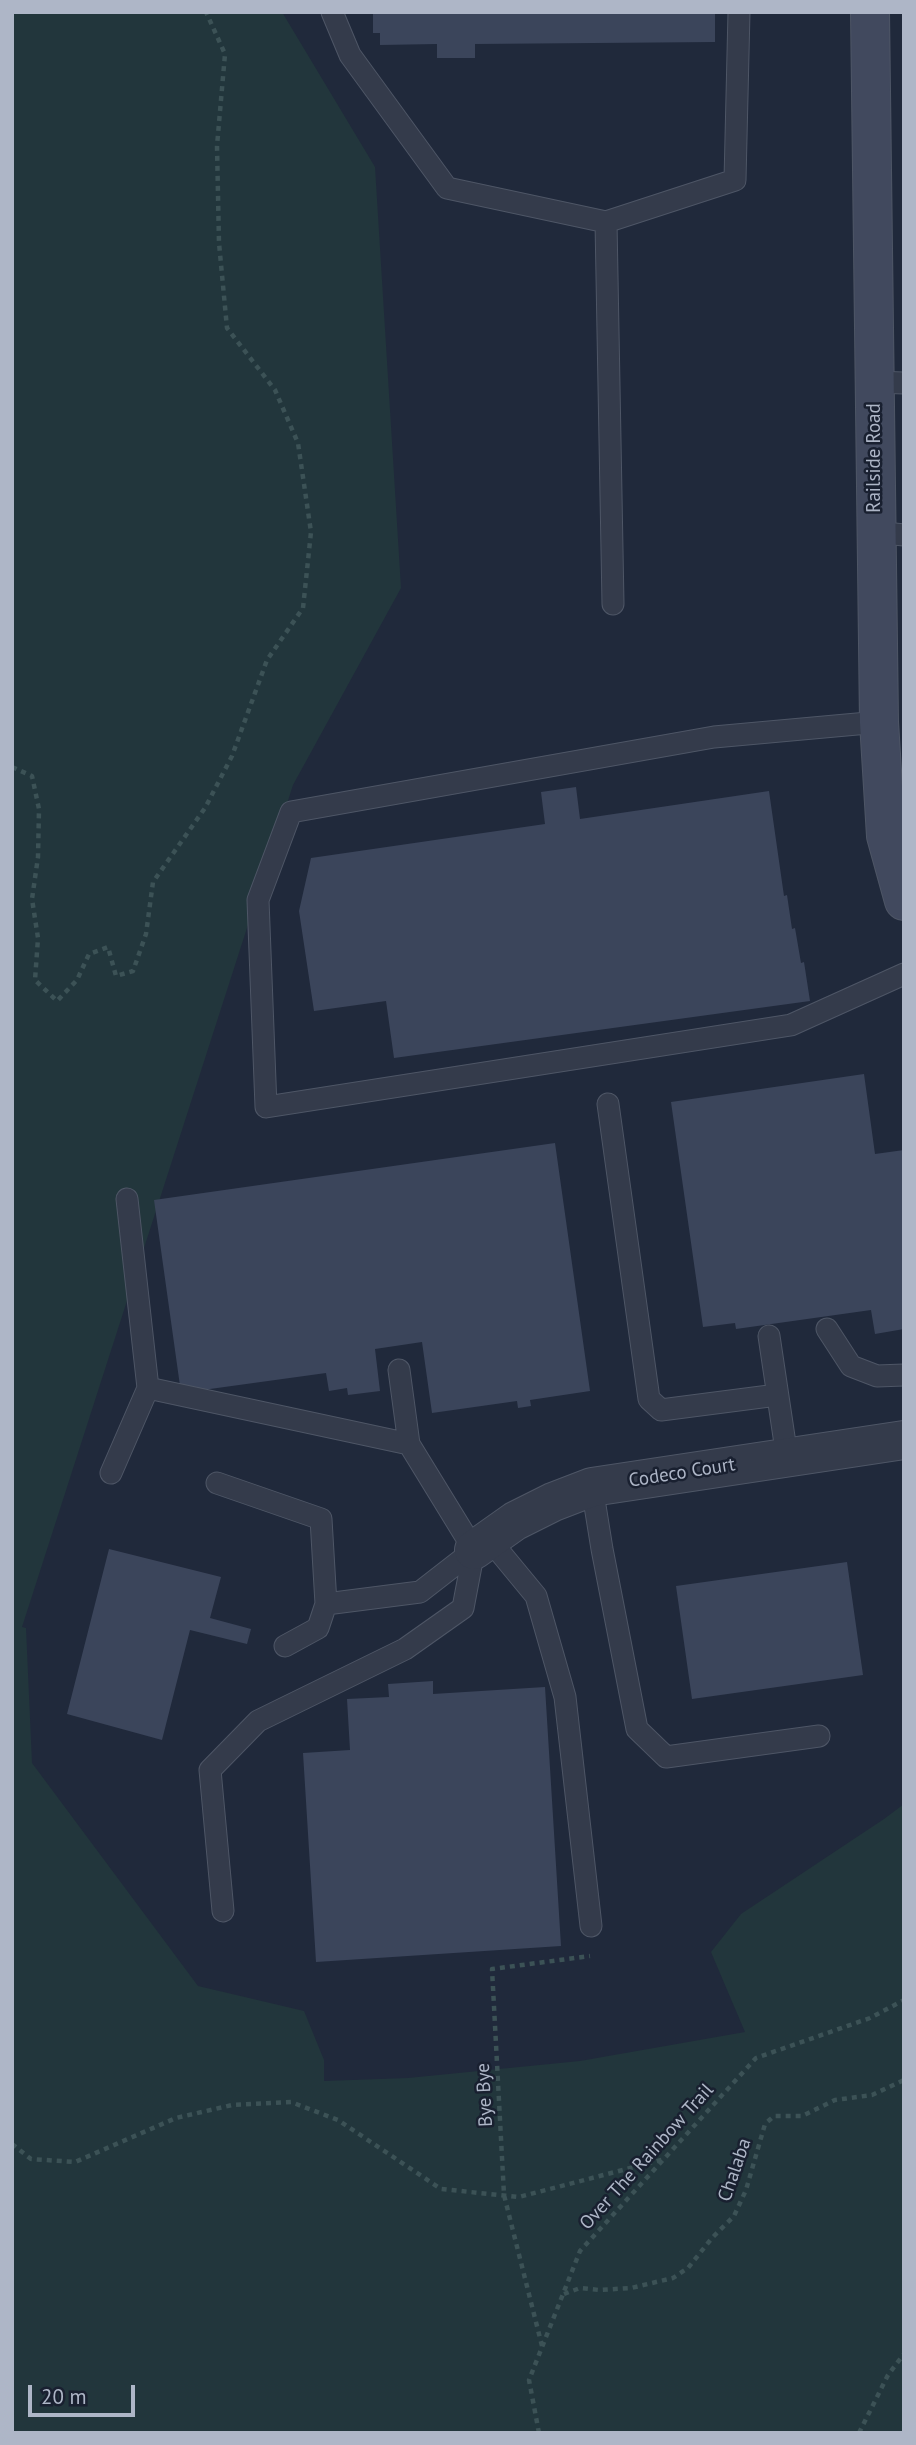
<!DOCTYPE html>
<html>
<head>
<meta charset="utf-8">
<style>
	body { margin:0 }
	#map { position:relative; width:916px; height:2445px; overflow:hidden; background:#20293b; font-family:"PT Sans",sans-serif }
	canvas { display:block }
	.frame { position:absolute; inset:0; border:14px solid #aeb6c7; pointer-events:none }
	.scale { position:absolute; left:28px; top:2385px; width:107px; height:32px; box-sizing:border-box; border:4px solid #aeb6c7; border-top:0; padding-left:9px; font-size:21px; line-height:24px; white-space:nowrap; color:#aeb6c7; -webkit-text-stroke:5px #192030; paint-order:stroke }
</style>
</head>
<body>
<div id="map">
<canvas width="916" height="2445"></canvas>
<div class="frame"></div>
<div class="scale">20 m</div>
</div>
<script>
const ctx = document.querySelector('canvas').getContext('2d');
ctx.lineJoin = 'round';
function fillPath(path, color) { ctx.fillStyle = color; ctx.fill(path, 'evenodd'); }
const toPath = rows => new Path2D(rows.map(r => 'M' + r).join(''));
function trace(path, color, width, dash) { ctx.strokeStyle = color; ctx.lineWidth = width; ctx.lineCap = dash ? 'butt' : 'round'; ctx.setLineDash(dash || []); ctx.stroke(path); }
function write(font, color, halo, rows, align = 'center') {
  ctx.font = font + ' "PT Sans",sans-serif'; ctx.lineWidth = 5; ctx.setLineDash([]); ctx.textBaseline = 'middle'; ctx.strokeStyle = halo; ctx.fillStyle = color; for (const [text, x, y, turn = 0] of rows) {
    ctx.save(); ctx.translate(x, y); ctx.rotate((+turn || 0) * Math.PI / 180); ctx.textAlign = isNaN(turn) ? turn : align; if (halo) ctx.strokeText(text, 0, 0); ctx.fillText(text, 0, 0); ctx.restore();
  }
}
const green = toPath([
	[12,12,282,12,375,167,401,588,293,785,22,1627,26,1628,32,1763,198,1986,304,2011,324,2060,324,2081,408,2078,580,2061,745,2032,711,1952,741,1914,884,1819,904,1804,904,2433,12,2433]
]);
const building = toPath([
	[373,12,715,12,715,42,475,44,475,58,437,58,437,44,380,45,380,33,373,33],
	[576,787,580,819,769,791,784,896,787,895,792,929,795,928,801,963,804,962,810,1001,394,1058,386,1001,314,1011,299,911,311,858,545,824,541,792],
	[864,1074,875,1154,904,1150,904,1329,875,1334,871,1310,736,1329,735,1323,703,1327,671,1102],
	[555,1143,590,1391,530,1400,531,1406,518,1408,517,1401,432,1413,422,1342,375,1349,380,1391,348,1395,347,1388,329,1391,326,1373,181,1393,154,1200],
	[109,1549,221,1577,210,1618,251,1629,247,1644,190,1630,162,1740,67,1714],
	[847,1562,863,1675,692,1699,676,1586],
	[433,1681,433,1694,545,1687,561,1946,316,1962,303,1753,350,1750,347,1699,389,1697,388,1684]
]);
const path = toPath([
	[12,767,32,776,39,809,38,857,32,899,38,938,35,980,57,1001,77,980,89,954,108,947,116,976,133,971,146,934,153,882,205,808,232,756,267,660,303,608,311,532,298,443,275,390,227,328,219,243,217,146,225,54,206,12],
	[12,2144,31,2159,75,2162,176,2118,232,2105,291,2102,338,2120,441,2189,519,2197,665,2159],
	[564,2294,580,2288,599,2290,631,2288,673,2278,688,2268,712,2238,734,2216,746,2190,765,2124,774,2116,802,2116,835,2100,872,2095,904,2080],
	[542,2346,504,2195,492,1969,590,1956],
	[539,2433,529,2380,580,2251,756,2058,870,2018,904,2000],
	[859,2433,888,2375,904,2354]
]);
const lane = toPath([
	[332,12,350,55,447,188,606,222],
	[874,382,904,383],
	[875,532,904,535],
	[613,604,606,222,735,180,739,12],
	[879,722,714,737,291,812,258,900,266,1107,791,1025,904,974],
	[608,1104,649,1399,661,1410,777,1395],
	[127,1199,148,1388],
	[827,1329,851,1366,877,1376,904,1375],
	[769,1336,787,1457],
	[111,1473,148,1388,409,1444],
	[217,1483,321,1519,326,1604,420,1592,474,1550],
	[592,1487,602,1549,637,1729,666,1757,819,1736],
	[489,1539,536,1596,565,1697,591,1926],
	[285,1646,318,1628,326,1604],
	[223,1911,210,1770,258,1721,405,1649,463,1608,474,1550,409,1444,399,1370]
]);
const street = toPath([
	[474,1550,515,1521,553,1502,592,1487,904,1440]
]);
const secondary = toPath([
	[870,12,879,722,886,836,904,901]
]);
const streetNames = [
	["Railside Road",875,458,-90],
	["Codeco Court",682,1473,-9],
	["Bye Bye",485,2095,-93],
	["Over The Rainbow Trail",647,2157,-48],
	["Chalaba",735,2170,-71]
];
fillPath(green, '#22363c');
fillPath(building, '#3b455b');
trace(lane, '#4e5666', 23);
trace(street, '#4e5666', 40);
trace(secondary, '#4e5666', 40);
trace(path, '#3c5256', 4.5, [5, 5]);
trace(lane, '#343b4b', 21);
trace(street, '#343b4b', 38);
trace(secondary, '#41495e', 38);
write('19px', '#aeb6c7', '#192030', streetNames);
</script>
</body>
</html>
